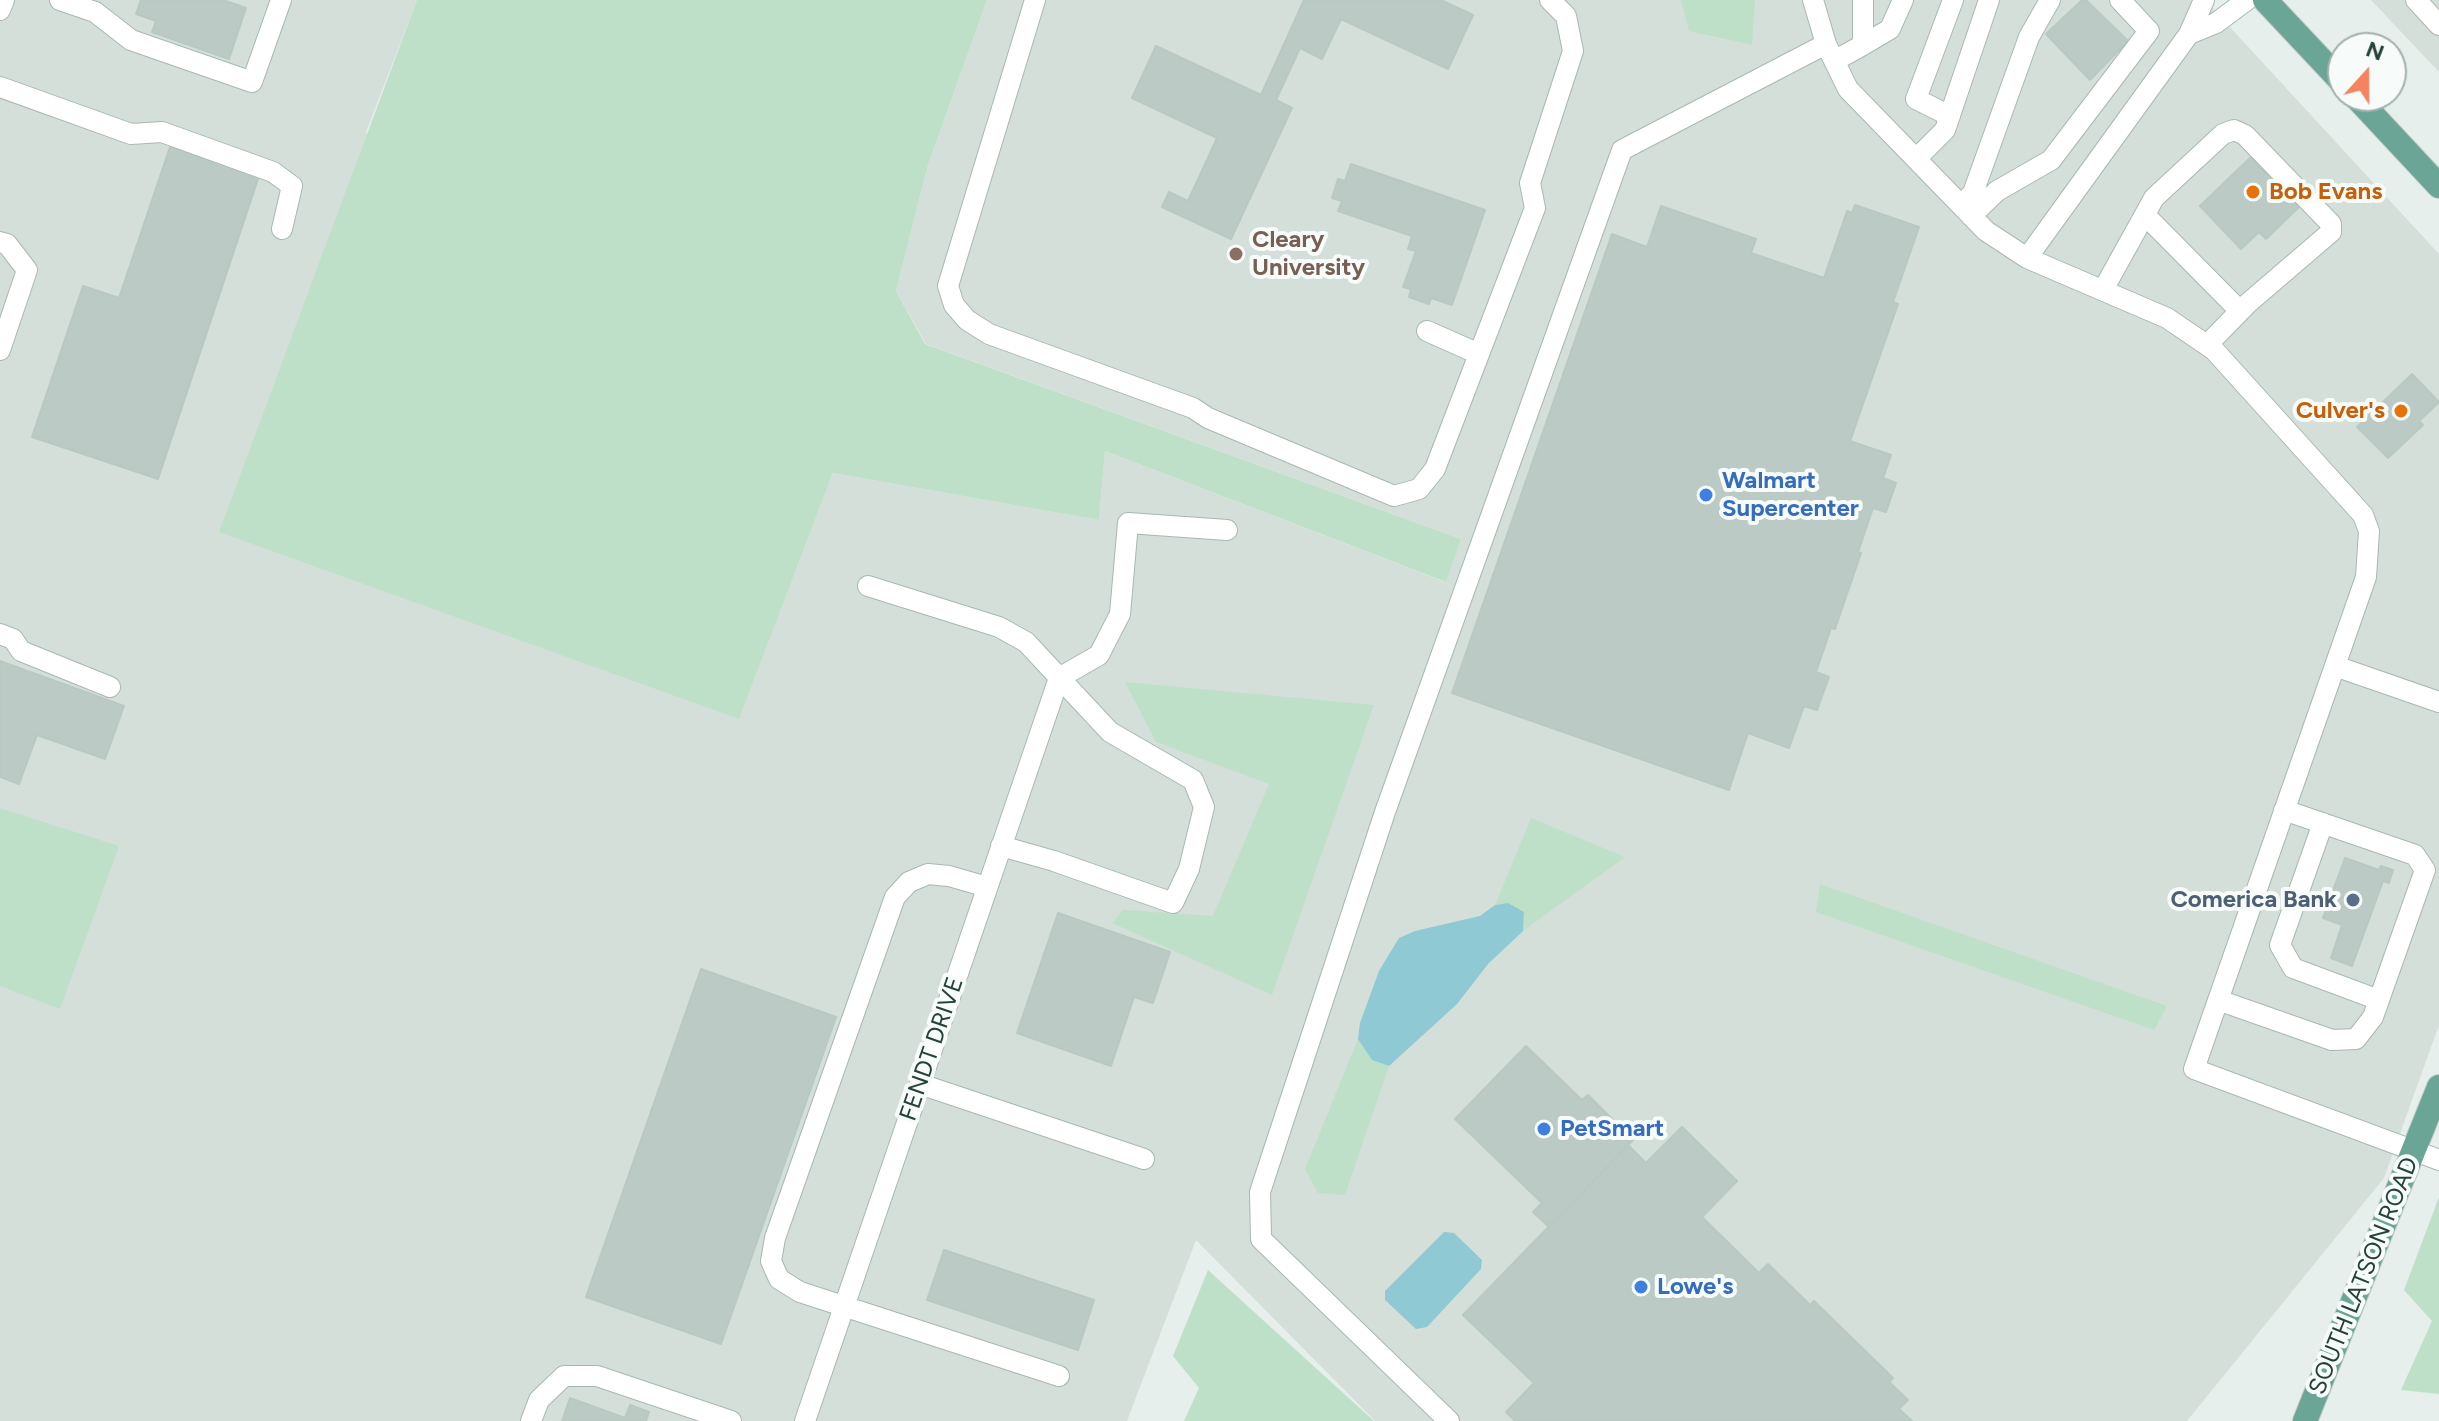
<!DOCTYPE html>
<html>
<head>
<meta charset="utf-8">
<style>
	body { margin:0 }
	#map { position:relative; width:2439px; height:1421px; overflow:hidden; background:#e6efeb; font-family:Figtree,sans-serif }
	canvas { display:block }
	.north { position:absolute; left:2327px; top:32px; width:80px; height:80px; box-sizing:border-box; background:#f7fbf9; border:2px solid #a3b1ad; border-radius:50%; rotate:21deg; font-size:22px; font-weight:700; line-height:32px; text-align:center; color:#24423a }
	.north::after { content:''; display:block; margin:auto; width:28px; height:36px; background:#f4845f; clip-path:polygon(50% 0,100% 100%,50% 72%,0 100%) }
</style>
</head>
<body>
<div id="map">
<canvas width="2439" height="1421"></canvas>
<div class="north">N</div>
</div>
<script>
const ctx = document.querySelector('canvas').getContext('2d');
ctx.lineJoin = 'round';
function fillPath(path, color) { ctx.fillStyle = color; ctx.fill(path, 'evenodd'); }
const toPath = rows => new Path2D(rows.map(r => 'M' + r).join(''));
function trace(path, color, width, dash) { ctx.strokeStyle = color; ctx.lineWidth = width; ctx.lineCap = dash ? 'butt' : 'round'; ctx.setLineDash(dash || []); ctx.stroke(path); }
function write(font, color, halo, rows, align = 'center') {
  ctx.font = font + ' Figtree,sans-serif'; ctx.lineWidth = 8; ctx.setLineDash([]); ctx.textBaseline = 'middle'; ctx.strokeStyle = halo; ctx.fillStyle = color; for (const [text, x, y, turn = 0] of rows) {
    ctx.save(); ctx.translate(x, y); ctx.rotate((+turn || 0) * Math.PI / 180); ctx.textAlign = isNaN(turn) ? turn : align; if (halo) ctx.strokeText(text, 0, 0); ctx.fillText(text, 0, 0); ctx.restore();
  }
}
const built = toPath([
	[0,0,417,0,366,132,739,718,833,473,1099,520,1105,451,1445,582,1461,539,926,344,896,291,928,165,987,0,2205,0,2439,254,2439,1025,2384,1178,2187,1421,1375,1421,1196,1240,1127,1421,0,1421],
	[2371,0,2439,0,2439,72]
]);
const green = toPath([
	[417,0,987,0,928,165,896,291,925,344,1461,539,1446,582,1105,451,1099,520,833,473,739,719,219,532],
	[1681,0,1755,0,1752,45,1689,31],
	[1125,682,1374,705,1272,995,1112,923,1123,910,1213,916,1269,784,1156,742],
	[0,808,119,846,60,1009,0,986],
	[1531,818,1625,857,1523,931,1524,912,1508,903,1495,905],
	[1820,884,2167,1006,2154,1030,1816,912],
	[1358,1039,1372,1060,1389,1066,1345,1195,1318,1193,1305,1169],
	[2439,1197,2439,1394,2401,1390,2432,1321,2404,1290],
	[1208,1270,1374,1421,1184,1421,1199,1388,1173,1356]
]);
const water = toPath([
	[1508,903,1524,912,1523,931,1488,964,1457,1004,1389,1066,1372,1060,1358,1039,1360,1023,1379,971,1399,938,1415,931,1480,916,1495,905],
	[1444,1232,1454,1233,1482,1260,1481,1269,1427,1327,1416,1329,1385,1300,1385,1291]
]);
const building = toPath([
	[141,0,223,0,246,8,229,59,152,32,156,21,136,14,141,0],
	[1304,0,1441,0,1473,15,1448,69,1341,19,1322,59,1300,48,1276,100,1292,108,1231,239,1162,207,1169,192,1188,201,1217,138,1132,98,1156,46,1261,95,1304,0],
	[2082,0,2086,0,2128,41,2090,80,2046,34,2082,0],
	[170,147,259,176,158,479,32,437,83,286,119,298,170,147],
	[2252,156,2272,181,2277,176,2303,203,2266,239,2259,232,2241,249,2200,206,2252,156],
	[1351,164,1485,210,1452,305,1431,298,1429,304,1409,297,1411,289,1403,287,1416,251,1408,249,1412,236,1338,211,1342,201,1332,198,1338,179,1345,181,1351,164],
	[1855,205,1919,227,1893,302,1898,304,1850,441,1891,455,1883,478,1896,483,1886,512,1873,508,1858,552,1861,553,1835,629,1831,628,1816,672,1829,677,1817,710,1804,706,1789,748,1748,733,1729,790,1452,693,1612,234,1647,247,1661,206,1756,239,1751,253,1824,278,1847,211,1852,213,1855,205],
	[2412,374,2439,402,2419,421,2423,425,2388,458,2357,427,2412,374],
	[0,661,124,706,105,759,37,735,19,784,0,777,0,661],
	[2345,858,2379,870,2381,866,2393,870,2389,883,2383,881,2352,966,2331,958,2342,925,2323,918,2345,858],
	[1058,913,1170,952,1153,1003,1134,997,1111,1066,1017,1033,1058,913],
	[701,969,836,1017,721,1344,586,1297,701,969],
	[1526,1046,1582,1100,1588,1095,1633,1140,1549,1227,1533,1212,1542,1203,1455,1119,1526,1046],
	[1682,1127,1737,1181,1702,1217,1759,1273,1768,1264,1810,1305,1814,1301,1893,1378,1889,1382,1908,1400,1899,1409,1912,1421,1515,1421,1506,1412,1534,1383,1463,1315,1628,1145,1646,1163,1682,1127],
	[944,1250,1094,1300,1078,1350,927,1300,944,1250],
	[570,1398,625,1418,630,1405,649,1412,646,1421,562,1421,570,1398]
]);
const minor = toPath([
	[60,0,95,12,131,40,252,82,281,0],
	[1035,0,948,286,954,305,967,320,989,334,1193,408,1208,418,1394,496,1419,489,1435,469,1535,208,1530,183,1573,51,1566,16,1550,0],
	[1813,0,1826,44,1848,89,1986,231,2027,258,2167,318,2214,350,2363,515,2369,531,2366,577,2194,1069,2439,1160],
	[2416,0,2439,25],
	[0,10,4,0],
	[2189,34,2216,23,2247,0],
	[1863,45,1890,29,1903,0],
	[1834,61,1863,45,1863,0],
	[0,87,131,134,162,132,273,172,292,186,282,229],
	[1950,116,1916,99,1953,0],
	[1916,159,1945,130,1989,0],
	[1961,205,1973,193,2029,37,2050,0],
	[2145,215,2240,311],
	[1971,216,1997,191,2051,160,2149,31,2120,0],
	[0,242,7,244,27,270,0,350],
	[2027,258,2189,34,2204,0],
	[2103,290,2154,198,2223,134,2234,130,2245,135,2331,224,2331,232,2247,304,2207,345],
	[1427,331,1479,354],
	[868,586,999,627,1026,642,1110,732,1193,780,1204,807,1189,869,1173,903,1054,861,1001,846],
	[0,634,13,639,21,651,110,687],
	[2335,666,2439,702],
	[1059,678,1099,655,1120,614,1128,523,1227,530],
	[2323,823,2280,945,2293,968,2379,1000],
	[987,887,949,876,928,874,909,882,895,897,775,1238,771,1261,779,1279,800,1292,1059,1376],
	[2218,1000,2332,1040,2356,1039,2373,1017,2425,870,2415,855,2284,810],
	[920,1084,1144,1159],
	[531,1421,539,1400,564,1376,597,1376,731,1421],
	[805,1421,1059,678],
	[1449,1421,1261,1239,1260,1192,1385,812,1622,150,1826,44]
]);
const major = toPath([
	[2265,0,2343,83],
	[2355,96,2439,186],
	[2305,1421,2439,1087]
]);
const markers = [
	[2253,192,8,"#e8710a"],
	[1236,254,8,"#8d6e63"],
	[2401,411,8,"#e8710a"],
	[1706,495,8,"#3f7fe0"],
	[2353,900,8,"#5c6f8a"],
	[1544,1129,8,"#3f7fe0"],
	[1641,1287,8,"#3f7fe0"]
];
const foodNames = [
	["Bob Evans",2269,192],
	["Culver's",2385,411,"right"]
];
const educationNames = [
	["Cleary",1252,240],
	["University",1252,268]
];
const shopNames = [
	["Walmart",1722,481],
	["Supercenter",1722,509],
	["PetSmart",1560,1129],
	["Lowe's",1657,1287]
];
const serviceNames = [
	["Comerica Bank",2337,900]
];
const streetNames = [
	["FENDT DRIVE",932,1049,-71],
	["SOUTH LATSON ROAD",2364,1276,-68]
];
fillPath(built, '#d4dfda');
fillPath(green, '#bfe0c8');
fillPath(water, '#8ec9d4');
fillPath(building, '#bbcac4');
trace(building, '#b8c9c2', 2);
trace(minor, '#a8b8b2', 22);
trace(major, '#c2cac8', 26);
trace(minor, '#fff', 20);
trace(major, '#6aa596', 24);
for (const [x, y, r, color] of markers) { const dot = new Path2D(); dot.arc(x, y, r, 0, 2 * Math.PI); ctx.fillStyle = color; ctx.fill(dot); trace(dot, '#f7fbf9', 3); }
write('bold 24px', '#c56008', '#f7fbf9', foodNames, 'left');
write('bold 24px', '#785e54', '#f7fbf9', educationNames, 'left');
write('bold 24px', '#366cbe', '#f7fbf9', shopNames, 'left');
write('bold 24px', '#4e5e75', '#f7fbf9', serviceNames, 'right');
write('24px', '#24423a', '#f7fbf9', streetNames);
</script>
</body>
</html>
